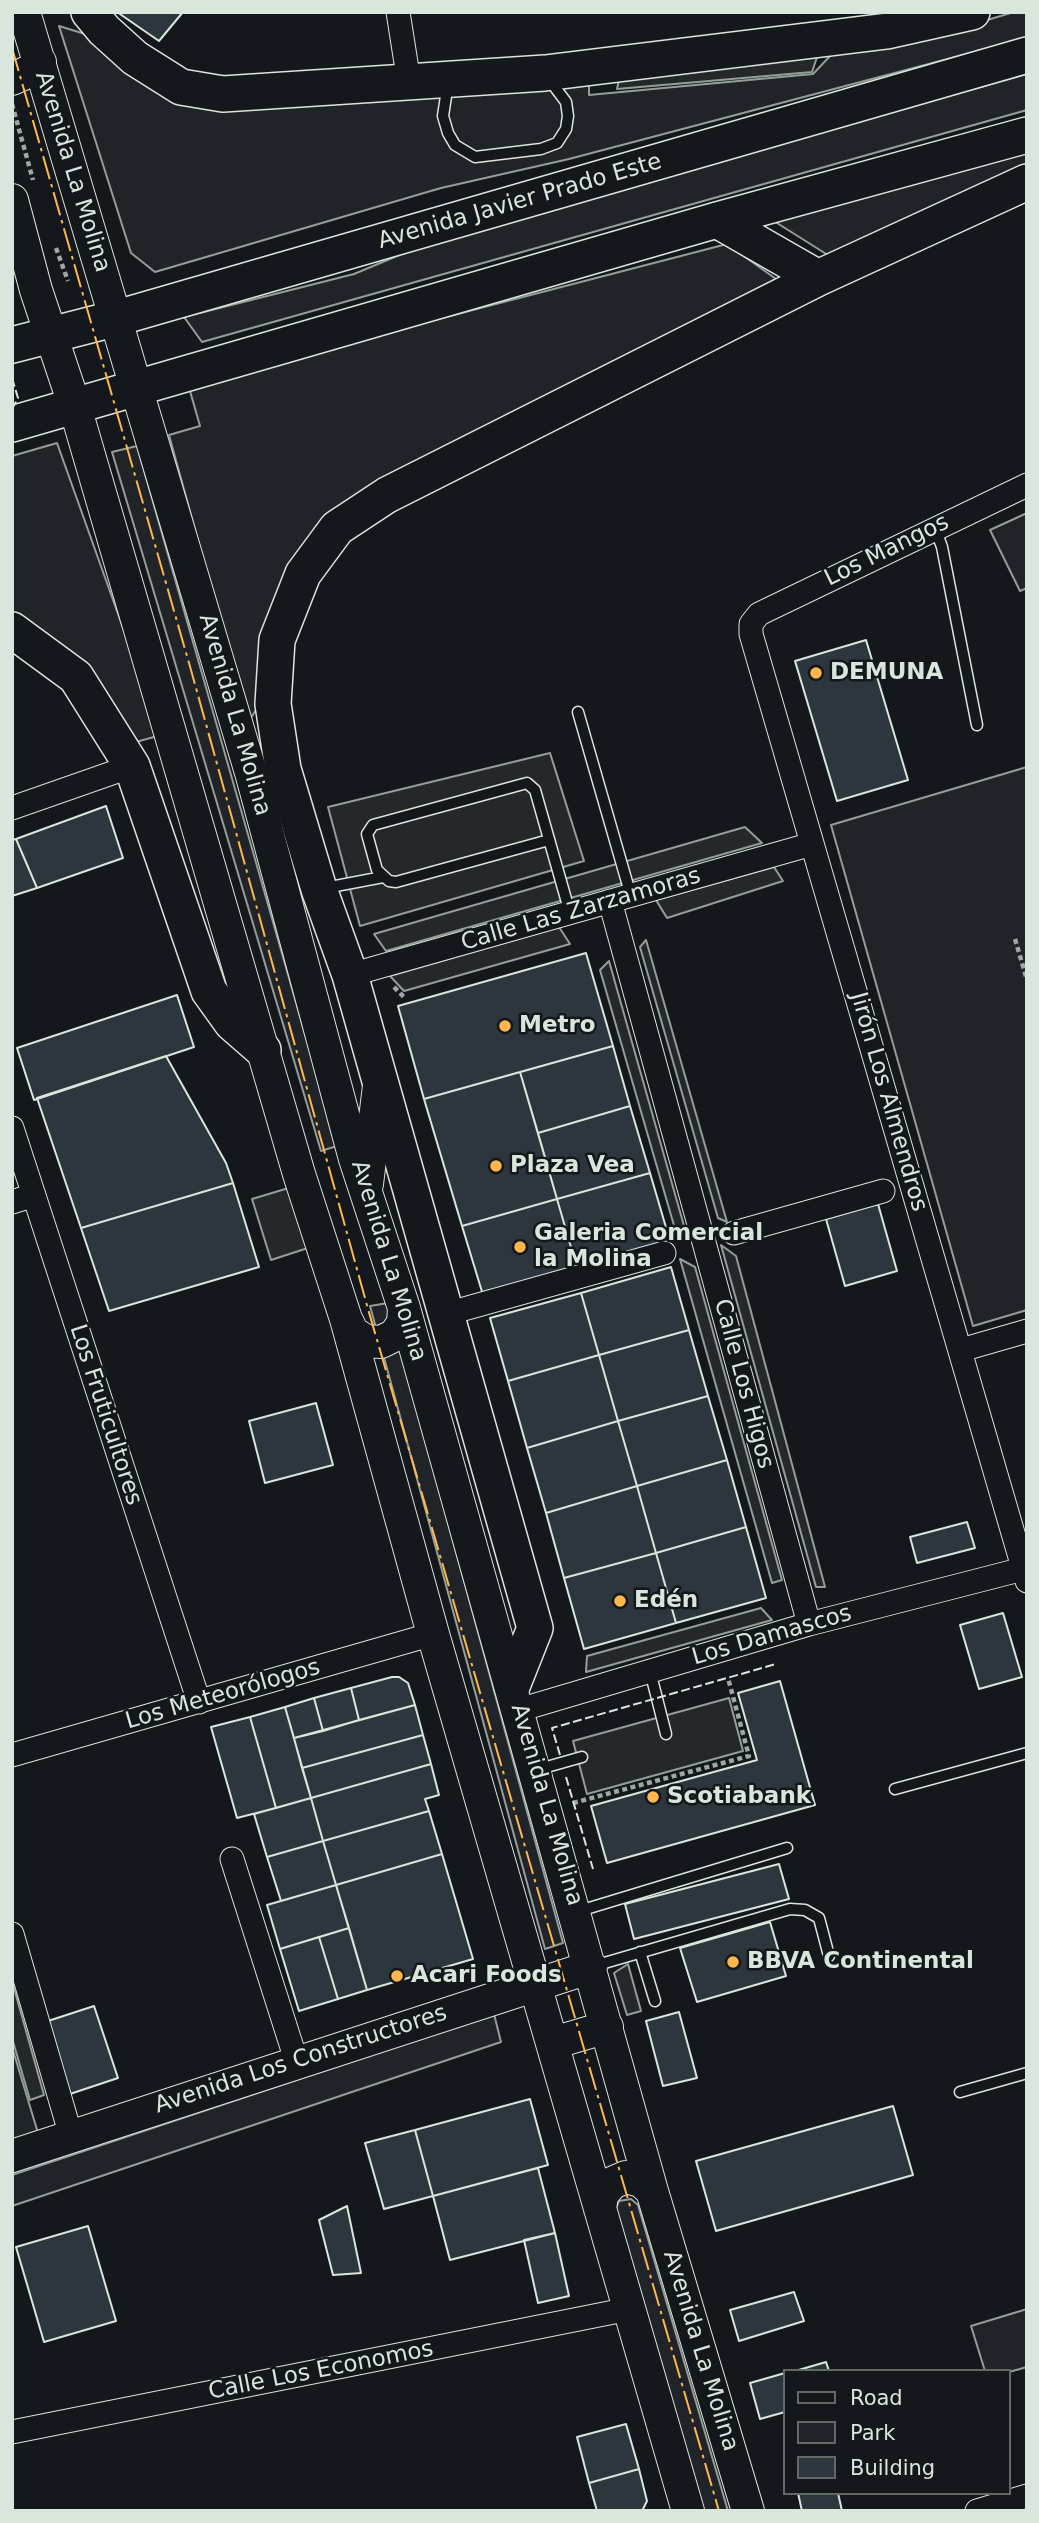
<!DOCTYPE html>
<html>
<head>
<meta charset="utf-8">
<style>
	body { margin:0 }
	#map { position:relative; width:1039px; height:2523px; overflow:hidden; background:#14181c; font-family:"DejaVu Sans",sans-serif }
	canvas { display:block }
	.frame { position:absolute; inset:0; border:14px solid #d8e6dc; pointer-events:none }
	.legend { position:absolute; left:783px; top:2369px; width:228px; height:126px; box-sizing:border-box; background:#14181c; border:2px solid #626a69; margin:0; padding:9px 12px; list-style:none; font-size:21px; color:#d8e6dc }
	.legend li { display:flex; align-items:center; gap:14px; height:35px }
	.legend b { width:35px; border:2px solid #626a69 }
</style>
</head>
<body>
<div id="map">
<canvas width="1039" height="2523"></canvas>
<div class="frame"></div>
<ul class="legend">
<li><b style="height:9px;background:#14181c"></b>Road</li>
<li><b style="height:19px;background:#202428"></b>Park</li>
<li><b style="height:19px;background:#2c363c"></b>Building</li>
</ul>
</div>
<script>
const ctx = document.querySelector('canvas').getContext('2d');
ctx.lineJoin = 'round';
function fillPath(path, color) { ctx.fillStyle = color; ctx.fill(path, 'evenodd'); }
const toPath = rows => new Path2D(rows.map(r => 'M' + r).join(''));
function trace(path, color, width, dash) { ctx.strokeStyle = color; ctx.lineWidth = width; ctx.lineCap = dash ? 'butt' : 'round'; ctx.setLineDash(dash || []); ctx.stroke(path); }
function write(font, color, halo, rows, align = 'center') {
  ctx.font = font + ' "DejaVu Sans",sans-serif'; ctx.lineWidth = 5; ctx.setLineDash([]); ctx.textBaseline = 'middle'; ctx.strokeStyle = halo; ctx.fillStyle = color; for (const [text, x, y, turn = 0] of rows) {
    ctx.save(); ctx.translate(x, y); ctx.rotate((+turn || 0) * Math.PI / 180); ctx.textAlign = isNaN(turn) ? turn : align; if (halo) ctx.strokeText(text, 0, 0); ctx.fillText(text, 0, 0); ctx.restore();
  }
}
const green = toPath([
	[1014,12,1027,12,1027,38,569,159,441,188,155,272,131,253,59,26,98,38,143,76,589,85,589,95,813,74,831,55,934,36,1014,12],
	[1027,74,1027,110,202,342,184,317,354,274,433,241,1027,74],
	[1027,144,1027,167,831,257,769,218,1027,144],
	[727,244,776,279,398,471,327,521,258,707,248,722,169,435,200,426,188,384,727,244],
	[57,443,158,726,154,737,136,742,12,613,12,456,57,443],
	[137,446,337,1146,321,1151,112,452,137,446],
	[1027,513,1027,588,1020,591,990,530,1027,513],
	[1027,767,1027,1310,973,1326,831,825,1027,767],
	[388,1303,563,1943,545,1949,370,1306,388,1303],
	[494,2014,501,2042,12,2206,12,2175,494,2014],
	[12,2047,38,2133,12,2141,12,2047],
	[631,2199,638,2205,728,2511,703,2511,616,2209,619,2201,631,2199],
	[1027,2309,1027,2367,1009,2372,985,2371,971,2326,1027,2309]
]);
const parking = toPath([
	[819,51,812,72,617,89,621,71,819,51],
	[550,753,584,861,360,926,328,807,550,753],
	[745,827,762,843,386,951,374,934,745,827],
	[774,867,783,881,667,918,656,900,774,867],
	[559,927,570,944,404,991,390,976,559,927],
	[646,940,727,1222,718,1218,640,947,646,940],
	[609,961,686,1233,675,1229,600,970,609,961],
	[292,1187,311,1247,271,1260,252,1199,292,1187],
	[721,1245,736,1256,825,1587,816,1587,721,1245],
	[680,1259,695,1267,782,1580,772,1583,680,1259],
	[761,1608,772,1620,586,1672,587,1656,761,1608],
	[729,1698,743,1751,587,1794,573,1741,729,1698],
	[628,1964,641,2011,627,2015,614,1973,628,1964],
	[12,1981,44,2095,30,2100,12,2038,12,1981]
]);
const building = toPath([
	[117,12,183,12,159,41,117,12],
	[866,640,908,780,837,801,795,661,866,640],
	[106,806,123,858,37,888,16,839,106,806],
	[16,839,37,888,12,896,12,840,16,839],
	[586,953,613,1046,424,1099,398,1006,586,953],
	[177,995,194,1047,34,1100,17,1048,177,995],
	[613,1046,630,1106,538,1133,520,1072,613,1046],
	[166,1056,226,1163,233,1183,81,1228,37,1098,166,1056],
	[520,1072,557,1199,462,1226,424,1099,520,1072],
	[630,1106,650,1173,557,1199,538,1133,630,1106],
	[650,1173,670,1241,577,1268,557,1199,650,1173],
	[233,1183,259,1267,109,1311,81,1228,233,1183],
	[557,1199,577,1268,483,1295,462,1226,557,1199],
	[878,1204,897,1271,845,1286,826,1219,878,1204],
	[671,1267,689,1330,599,1355,581,1293,671,1267],
	[581,1293,599,1355,508,1381,490,1318,581,1293],
	[689,1330,708,1396,618,1421,599,1355,689,1330],
	[599,1355,618,1421,527,1448,508,1381,599,1355],
	[708,1396,727,1460,637,1486,618,1421,708,1396],
	[316,1403,333,1465,265,1483,249,1421,316,1403],
	[618,1421,637,1486,546,1513,527,1448,618,1421],
	[727,1460,746,1527,656,1553,637,1486,727,1460],
	[637,1486,656,1553,564,1578,546,1513,637,1486],
	[967,1522,975,1548,917,1563,910,1537,967,1522],
	[746,1527,766,1598,676,1623,656,1553,746,1527],
	[656,1553,676,1623,584,1649,564,1578,656,1553],
	[1003,1613,1022,1677,979,1689,960,1625,1003,1613],
	[392,1677,399,1677,408,1683,415,1705,359,1720,351,1688,392,1677],
	[780,1681,815,1805,607,1863,591,1806,757,1760,738,1693,780,1681],
	[351,1688,359,1720,323,1731,314,1698,351,1688],
	[314,1698,323,1731,294,1738,285,1707,314,1698],
	[415,1705,423,1735,302,1768,294,1738,415,1705],
	[285,1707,311,1798,276,1808,250,1717,285,1707],
	[250,1717,276,1808,237,1818,211,1727,250,1717],
	[423,1735,431,1764,311,1798,302,1768,423,1735],
	[431,1764,439,1795,425,1799,429,1811,323,1841,311,1798,431,1764],
	[311,1798,323,1841,267,1857,254,1814,311,1798],
	[429,1811,442,1854,336,1885,323,1841,429,1811],
	[323,1841,336,1885,281,1901,267,1857,323,1841],
	[442,1854,473,1959,367,1990,336,1885,442,1854],
	[779,1864,789,1899,634,1939,625,1904,779,1864],
	[336,1885,349,1928,280,1949,267,1905,336,1885],
	[770,1922,786,1976,697,2002,680,1948,770,1922],
	[349,1928,367,1990,338,1999,319,1937,349,1928],
	[319,1937,338,1999,299,2011,280,1949,319,1937],
	[94,2006,118,2078,70,2094,45,2022,94,2006],
	[679,2012,697,2078,663,2086,646,2021,679,2012],
	[530,2099,548,2165,433,2196,415,2130,530,2099],
	[893,2106,913,2175,716,2231,696,2161,893,2106],
	[415,2130,433,2196,384,2209,365,2143,415,2130],
	[538,2168,555,2233,450,2260,433,2196,538,2168],
	[347,2206,361,2273,333,2275,319,2220,347,2206],
	[88,2226,116,2321,44,2342,16,2247,88,2226],
	[555,2233,569,2296,538,2303,524,2240,555,2233],
	[794,2292,804,2321,739,2341,730,2310,794,2292],
	[826,2362,829,2371,795,2371,826,2362],
	[785,2373,785,2412,760,2419,750,2383,785,2373],
	[626,2424,639,2469,589,2483,577,2437,626,2424],
	[639,2469,647,2501,642,2511,597,2511,589,2483,639,2469],
	[798,2493,838,2493,842,2511,802,2511,798,2493]
]);
const path = toPath([
	[12,104,33,180],
	[56,248,68,281],
	[1015,939,1027,980],
	[394,987,406,999],
	[573,1803,749,1756,728,1678]
]);
const lane = toPath([
	[448,83,443,116,448,133,455,145,475,157,541,149,557,143,566,129,568,116,566,102,548,78],
	[935,528,942,547,977,725],
	[578,712,631,896],
	[549,840,396,882,389,881,377,870,367,834,373,825,527,783,535,790,570,913],
	[325,888,383,877],
	[650,1671,666,1734],
	[536,1770,582,1757],
	[895,1789,1027,1753],
	[576,1912,787,1848],
	[640,1952,655,2001],
	[594,1966,790,1909,805,1910,819,1918,829,1956],
	[960,2092,1027,2073]
]);
const street = toPath([
	[398,12,409,82],
	[1027,485,759,614,751,624,751,634,1027,1581],
	[12,808,132,766],
	[610,901,809,1624],
	[350,975,812,844],
	[12,1128,199,1702],
	[12,1202,34,1195],
	[734,1233,883,1191],
	[446,1314,664,1253],
	[961,1350,1027,1331],
	[519,1710,809,1624,1027,1568],
	[12,1755,433,1634],
	[232,1859,297,2063],
	[12,1934,71,2136],
	[12,2432,629,2309],
	[977,2511,1027,2496]
]);
const secondary = toPath([
	[24,12,252,776,355,1159,404,1308,652,2191,748,2511],
	[12,79,30,71,40,62],
	[12,200,36,290,75,407,299,1174,346,1319,433,1634,688,2511],
	[367,1184,379,1086],
	[346,1319,353,1333,366,1341,381,1342,395,1335,403,1323,404,1308],
	[553,2043,607,2027],
	[12,2156,591,1967],
	[600,2209,602,2195,612,2183,626,2177,641,2181,652,2191]
]);
const primary = toPath([
	[89,12,104,30,135,58,181,87,223,94,545,73,887,31,972,12],
	[717,220,818,278],
	[12,345,117,318,1027,55],
	[12,424,717,220,1027,135],
	[12,630,76,677,132,766,209,991,232,1023,263,1050],
	[512,1686,535,1628,350,975,319,889,283,769,273,704,277,640,303,574,337,528,387,495,818,278,1027,182]
]);
const fence = toPath([
	[12,378,18,398,12,409],
	[560,1755,552,1728,776,1664],
	[566,1777,593,1869]
]);
const power = toPath([
	[12,48,191,670,368,1309,719,2511]
]);
const markers = [
	[816,673,7,"#ffb74d"],
	[505,1026,7,"#ffb74d"],
	[496,1166,7,"#ffb74d"],
	[520,1247,7,"#ffb74d"],
	[620,1601,7,"#ffb74d"],
	[653,1797,7,"#ffb74d"],
	[733,1962,7,"#ffb74d"],
	[397,1976,7,"#ffb74d"]
];
const streetNames = [
	["Avenida La Molina",72,172,73],
	["Avenida Javier Prado Este",520,202,-16],
	["Los Mangos",887,551,-26],
	["Avenida La Molina",234,715,74],
	["Calle Las Zarzamoras",581,910,-16],
	["Jirón Los Almendros",888,1102,74],
	["Avenida La Molina",388,1261,73],
	["Calle Los Higos",743,1384,75],
	["Los Fruticultores",105,1415,72],
	["Los Damascos",772,1636,-16],
	["Los Meteorólogos",223,1695,-16],
	["Avenida La Molina",546,1805,74],
	["Avenida Los Constructores",301,2060,-18],
	["Avenida La Molina",700,2351,73],
	["Calle Los Economos",321,2371,-11]
];
const poiNames = [
	["DEMUNA",830,673],
	["Metro",519,1026],
	["Plaza Vea",510,1166],
	["Galeria Comercial",534,1234],
	["la Molina",534,1260],
	["Edén",634,1601],
	["Scotiabank",667,1797],
	["BBVA Continental",747,1962],
	["Acari Foods",411,1976]
];
fillPath(green, '#202428');
trace(green, '#939e99', 2);
fillPath(parking, '#24282b');
trace(parking, '#939e99', 2);
fillPath(building, '#2c363c');
trace(building, '#d8e6dc', 2);
trace(lane, '#d8e6dc', 13);
trace(street, '#d8e6dc', 25);
trace(secondary, '#d8e6dc', 34);
trace(primary, '#d8e6dc', 38);
trace(path, '#9da8a2', 4.5, [5, 3.5]);
trace(lane, '#14181c', 10);
trace(street, '#14181c', 23);
trace(secondary, '#14181c', 32);
trace(primary, '#14181c', 35);
trace(fence, '#d8e6dc', 2, [9, 3.5]);
trace(power, '#ffb74d', 2, [24, 5, 3.5, 5]);
for (const [x, y, r, color] of markers) { const dot = new Path2D(); dot.arc(x, y, r, 0, 2 * Math.PI); ctx.fillStyle = color; ctx.fill(dot); trace(dot, '#14181c', 2.5); }
write('23px', '#d8e6dc', '#14181c', streetNames);
write('bold 23px', '#d8e6dc', '#14181c', poiNames, 'left');
</script>
</body>
</html>
